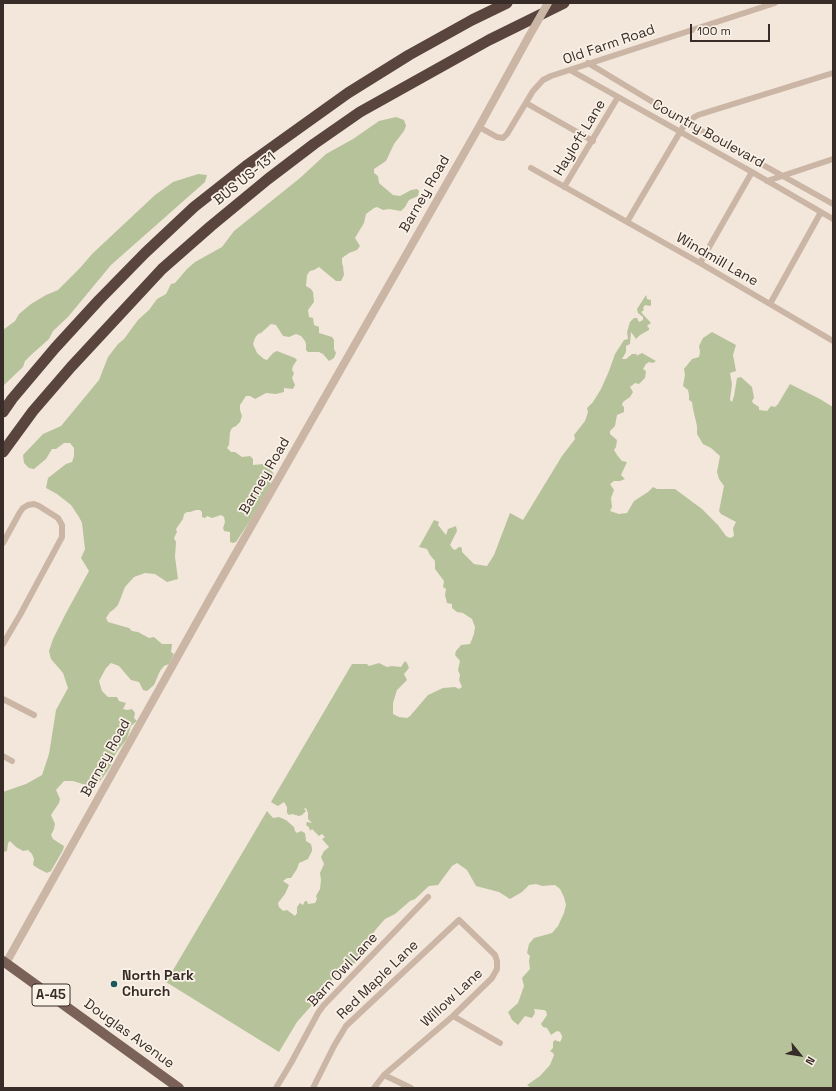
<!DOCTYPE html>
<html>
<head>
<meta charset="utf-8">
<style>
	body { margin:0 }
	#map { position:relative; width:836px; height:1091px; overflow:hidden; background:#f3e7db; font-family:"Space Grotesk",sans-serif }
	canvas { display:block }
	.frame { position:absolute; inset:0; border:4px solid #372c27; pointer-events:none }
	.north { position:absolute; left:780px; top:1035px; width:40px; height:40px; -webkit-text-stroke:3px #faf1e7; paint-order:stroke; rotate:120deg; font-size:11px; font-weight:700; line-height:16px; text-align:center; color:#372c27 }
	.north::after { content:''; display:block; margin:auto; width:14px; height:18px; background:#372c27; clip-path:polygon(50% 0,100% 100%,50% 72%,0 100%) }
	.scale { position:absolute; left:690px; top:24px; width:80px; height:18px; box-sizing:border-box; border:2px solid #372c27; border-top:0; padding-left:5px; font-size:12px; line-height:14px; white-space:nowrap; color:#372c27; -webkit-text-stroke:3px #faf1e7; paint-order:stroke }
</style>
</head>
<body>
<div id="map">
<canvas width="836" height="1091"></canvas>
<div class="frame"></div>
<div class="north">N</div>
<div class="scale">100 m</div>
</div>
<script>
const ctx = document.querySelector('canvas').getContext('2d');
ctx.lineJoin = 'round';
function fillPath(path, color) { ctx.fillStyle = color; ctx.fill(path, 'evenodd'); }
const toPath = rows => new Path2D(rows.map(r => 'M' + r).join(''));
function trace(path, color, width, dash) { ctx.strokeStyle = color; ctx.lineWidth = width; ctx.lineCap = dash ? 'butt' : 'round'; ctx.setLineDash(dash || []); ctx.stroke(path); }
function write(font, color, halo, rows, align = 'center') {
  ctx.font = font + ' "Space Grotesk",sans-serif'; ctx.lineWidth = 3.5; ctx.setLineDash([]); ctx.textBaseline = 'middle'; ctx.strokeStyle = halo; ctx.fillStyle = color; for (const [text, x, y, turn = 0] of rows) {
    ctx.save(); ctx.translate(x, y); ctx.rotate((+turn || 0) * Math.PI / 180); ctx.textAlign = isNaN(turn) ? turn : align; if (halo) ctx.strokeText(text, 0, 0); ctx.fillText(text, 0, 0); ctx.restore();
  }
}
const green = toPath([
	[396,117,404,120,406,126,404,131,394,144,386,161,374,169,374,173,378,176,379,183,393,195,400,196,411,190,417,189,419,191,418,196,409,200,405,207,401,211,389,209,383,210,377,207,374,208,366,214,364,223,355,238,360,246,357,250,349,253,342,258,342,263,343,266,344,275,341,281,336,281,319,267,314,270,310,271,307,275,306,286,311,289,313,292,314,302,308,310,309,317,313,318,314,325,319,327,319,333,332,337,334,340,334,349,336,353,334,358,329,361,323,354,319,352,308,352,306,350,306,344,305,341,301,336,296,334,289,337,283,336,276,325,271,324,261,333,258,334,255,338,253,344,257,353,264,359,267,360,273,353,277,351,295,358,297,360,293,366,292,370,294,373,292,378,295,385,293,389,284,388,284,392,276,394,266,393,255,399,250,396,246,396,240,405,240,410,242,416,240,422,236,426,232,428,230,432,229,445,227,448,231,452,235,452,242,457,250,456,253,459,253,465,264,464,269,468,274,474,270,486,251,519,236,542,233,543,230,542,230,532,224,531,223,528,225,522,224,517,221,515,212,518,207,516,205,518,202,517,202,512,200,510,196,510,190,512,187,512,184,514,183,519,176,529,177,532,174,538,176,542,175,557,178,579,167,582,155,574,145,573,134,577,125,587,118,605,113,610,110,612,106,618,108,622,129,628,132,631,138,632,149,638,154,637,162,644,172,644,171,652,174,654,169,664,164,666,160,671,154,685,147,691,143,690,139,682,131,680,119,666,111,663,106,668,99,681,102,691,108,697,117,697,119,701,126,703,123,709,127,710,132,709,135,713,134,718,137,721,131,726,127,739,116,753,114,757,110,758,112,764,107,772,100,781,89,786,73,781,64,781,56,790,60,799,59,803,51,815,55,824,54,829,51,835,53,839,64,846,63,850,51,871,47,873,39,869,33,865,34,859,32,854,28,850,23,851,16,847,10,841,8,843,7,851,3,852,3,792,26,784,42,775,49,754,56,710,68,688,63,673,51,659,49,651,53,639,66,613,89,571,81,558,85,549,82,523,79,517,71,505,57,494,46,488,48,478,66,464,72,462,74,456,74,448,70,443,64,443,56,449,52,449,46,459,34,469,29,468,24,463,23,455,43,434,61,426,99,380,108,357,118,344,124,339,138,320,149,310,157,299,166,294,171,284,175,283,187,269,195,262,222,247,234,231,300,178,326,154,353,139,379,121],
	[198,174,207,175,205,182,111,265,68,317,53,331,49,339,31,355,25,361,23,367,3,386,3,330,15,321,19,314,31,304,46,295,58,290,80,268,92,254,155,195,173,182],
	[646,295,647,299,651,300,651,305,650,306,645,305,643,308,644,310,641,312,651,323,647,326,649,328,649,330,640,335,636,339,631,332,630,344,626,346,626,352,622,359,626,359,632,354,637,354,636,356,642,353,656,361,653,363,649,362,646,364,643,369,646,371,645,378,639,384,635,383,630,387,633,392,630,397,623,402,622,405,624,407,624,412,617,415,615,426,610,431,610,434,617,440,616,447,614,450,617,455,622,461,627,462,621,475,625,479,620,481,614,481,610,484,614,490,611,498,612,507,610,511,619,514,627,513,634,501,648,492,653,487,657,489,675,489,702,509,718,525,726,536,730,538,734,536,733,528,736,522,721,514,719,511,724,486,719,479,717,472,720,456,711,448,703,444,697,434,697,426,693,409,692,402,689,400,689,395,688,390,683,386,685,375,684,369,692,359,699,357,700,352,699,346,703,338,712,332,736,345,733,355,736,371,730,373,732,384,730,400,732,402,734,396,737,378,741,377,752,387,754,398,752,401,753,403,759,407,759,410,767,411,771,406,775,407,778,404,790,384,820,399,833,407,833,1088,531,1088,527,1085,540,1076,550,1065,554,1055,553,1053,550,1051,553,1048,553,1042,555,1040,560,1042,562,1038,562,1036,560,1032,557,1031,551,1035,547,1028,543,1027,541,1024,547,1015,546,1011,544,1010,534,1009,535,1013,532,1018,525,1016,518,1025,512,1020,508,1012,518,1003,524,986,522,978,530,969,529,961,530,956,527,953,529,944,534,938,552,933,558,926,564,913,566,905,564,897,560,889,555,885,542,886,536,884,529,885,522,892,510,899,499,892,476,886,467,870,457,863,452,866,438,885,429,886,415,899,410,901,395,914,385,919,377,928,371,936,371,943,361,957,355,963,341,969,325,988,320,991,314,999,312,1005,297,1022,279,1052,166,982,267,811,273,818,279,817,286,820,294,827,295,831,297,833,301,831,305,833,306,841,311,844,312,848,312,851,308,859,299,863,297,869,291,878,287,878,283,881,289,885,285,894,278,903,279,907,283,911,287,910,295,916,297,913,297,907,300,903,303,905,305,901,307,901,308,904,315,903,317,899,316,896,320,889,321,880,320,873,324,864,321,857,324,851,329,847,322,839,325,837,322,834,319,836,312,829,310,831,309,827,307,826,306,824,307,822,312,823,308,819,308,813,306,808,304,809,306,811,302,815,299,816,292,814,289,815,287,813,287,807,284,802,278,806,271,802,352,664,367,664,369,666,379,663,387,667,392,666,401,667,405,661,407,663,409,668,404,674,407,680,397,690,393,703,393,714,399,717,407,718,410,716,428,695,443,688,455,687,459,689,462,687,459,680,460,675,458,670,460,661,455,655,456,651,461,645,470,644,474,634,475,627,472,619,463,613,457,612,452,608,452,604,447,603,445,595,446,589,443,587,444,581,435,569,435,561,430,555,427,549,419,547,434,520,439,522,438,525,446,535,448,529,456,526,457,531,450,545,453,549,455,550,459,547,461,547,462,549,462,552,474,564,487,566,494,555,510,513,523,520,562,456,575,439,574,435,585,421,588,412,587,408,593,402,601,389,609,371,615,354,624,340,628,339,627,332,630,322,634,318,637,318,639,322,643,320,643,317,638,313,637,309]
]);
const minor = toPath([
	[588,63,686,122,833,204],
	[570,70,752,172,833,219],
	[526,103,593,141],
	[479,127,497,137,503,138,507,134,533,91,543,80,551,76,775,3],
	[531,168,700,263,833,341],
	[767,181,833,159],
	[564,187,618,97],
	[627,222,686,122,698,115,833,73],
	[700,263,752,172],
	[770,304,821,212],
	[3,543,20,512,23,508,28,505,34,504,39,506,58,518,62,525,62,537,20,615,3,644],
	[3,699,34,715],
	[3,756,12,761],
	[453,1016,500,1043],
	[384,1075,411,1088],
	[276,1088,291,1063,318,1013,323,1006,428,897],
	[313,1088,334,1046,346,1026,459,920,495,955,497,961,497,969,492,978,453,1016,384,1075,374,1088]
]);
const tertiary = toPath([
	[6,963,212,595,479,127,528,38]
]);
const primary = toPath([
	[3,961,179,1088]
]);
const motorway = toPath([
	[3,412,12,399,55,348,99,300,145,253,194,207,246,166,348,93,409,55,472,20,507,3],
	[3,452,33,411,71,367,162,269,211,226,268,179,314,144,360,112,489,40,564,3]
]);
const tertiaryBridge = toPath([
	[528,38,548,3]
]);
const markers = [
	[114,984,4,"#1b585b"]
];
const shields = [
	[51,995,38]
];
const shieldNames = [
	["A-45",51,995]
];
const streetNames = [
	["Old Farm Road",609,45,-19],
	["Country Boulevard",708,134,29],
	["Hayloft Lane",580,138,-59],
	["BUS US-131",245,179,-39],
	["Barney Road",425,194,-60],
	["Windmill Lane",717,260,30],
	["Barney Road",265,476,-60],
	["Barney Road",106,758,-61],
	["Barn Owl Lane",343,970,-47],
	["Red Maple Lane",378,980,-44],
	["Willow Lane",452,998,-43],
	["Douglas Avenue",129,1034,36]
];
const poiNames = [
	["North Park",122,976],
	["Church",122,992]
];
fillPath(green, '#b6c39a');
trace(minor, '#cbb6a6', 6);
trace(tertiary, '#cbb6a6', 8);
trace(primary, '#7a6258', 10);
trace(motorway, '#59453e', 11);
trace(tertiaryBridge, '#cbb6a6', 8);
for (const [x, y, r, color] of markers) { const dot = new Path2D(); dot.arc(x, y, r, 0, 2 * Math.PI); ctx.fillStyle = color; ctx.fill(dot); trace(dot, '#faf1e7', 1.5); }
for (const [x, y, w] of shields) { const box = new Path2D(); box.roundRect(x - w / 2, y - 11, w, 22, 3); ctx.fillStyle = '#faf1e7'; ctx.fill(box); trace(box, '#372c27', 1); }
write('bold 13px', '#372c27', null, shieldNames);
write('14px', '#372c27', '#faf1e7', streetNames);
write('bold 14px', '#372c27', '#faf1e7', poiNames, 'left');
</script>
</body>
</html>
